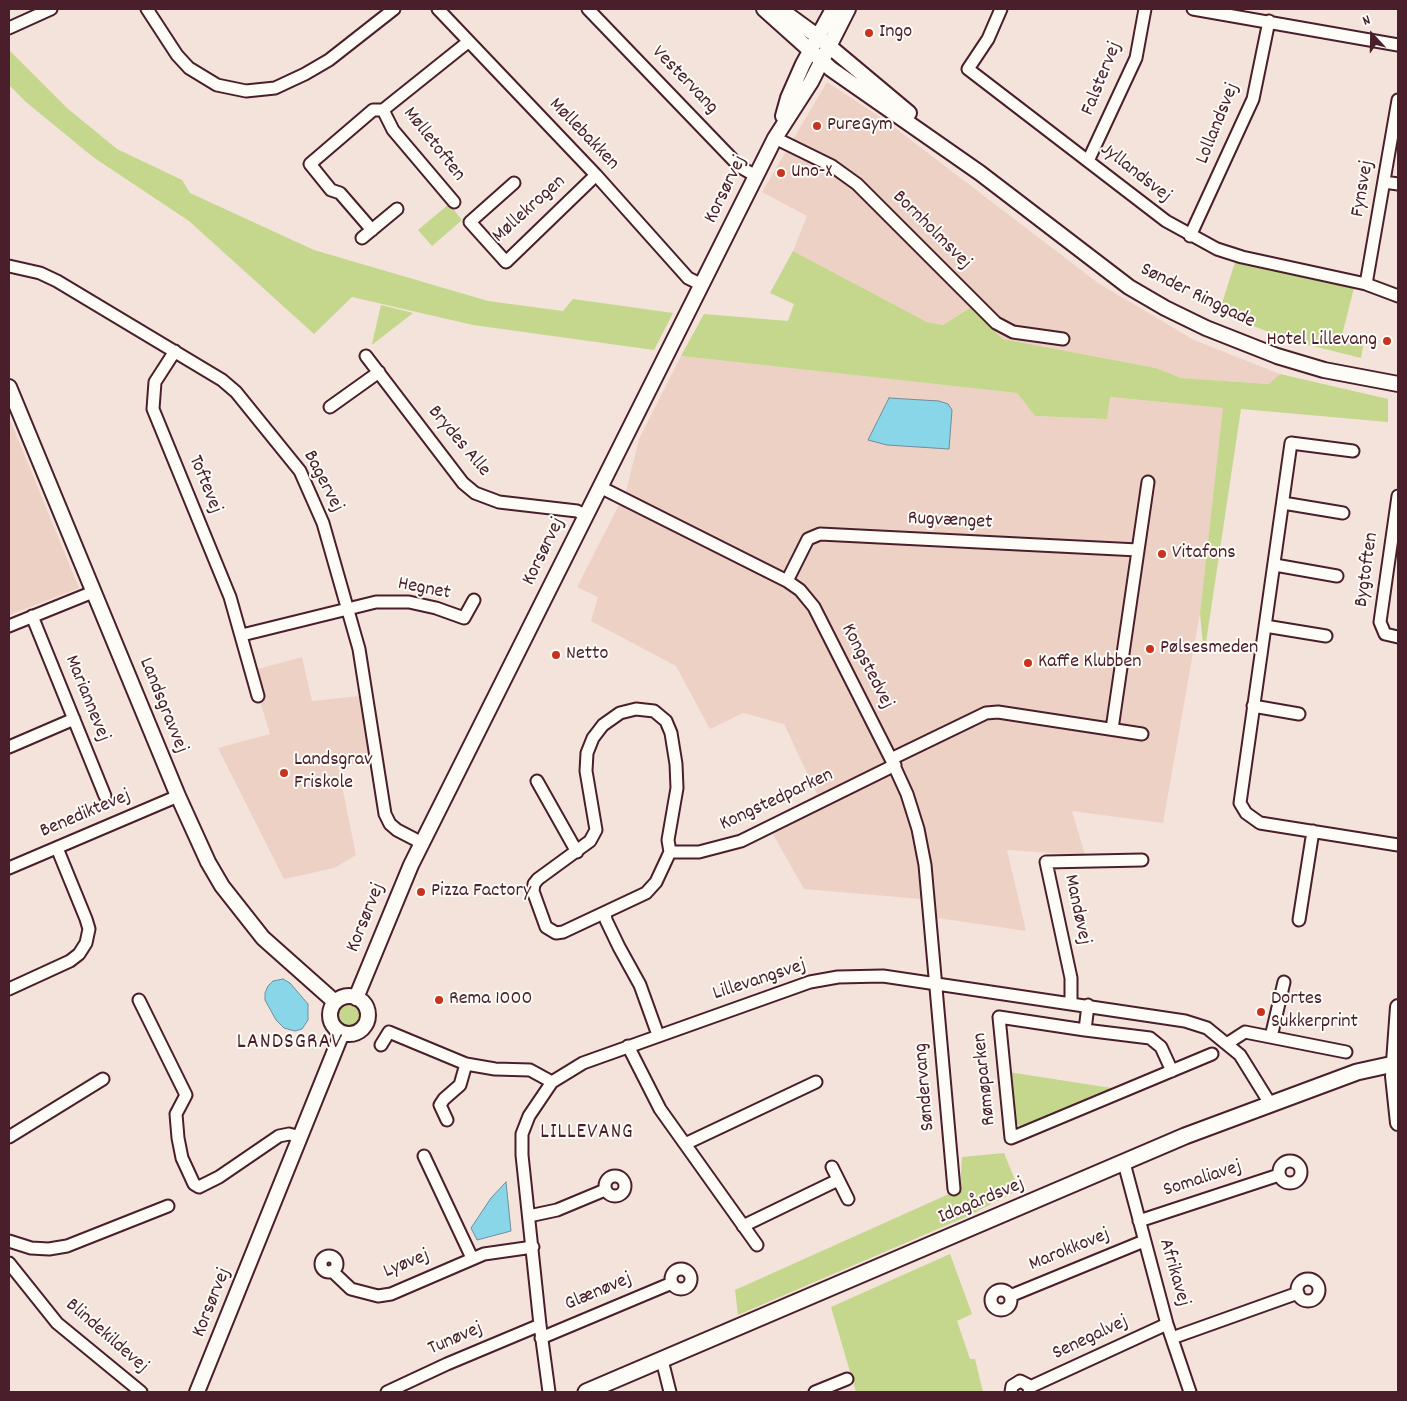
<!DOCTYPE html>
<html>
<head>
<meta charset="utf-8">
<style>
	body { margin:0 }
	#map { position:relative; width:1407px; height:1401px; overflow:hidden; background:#f4e3da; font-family:Dekko,sans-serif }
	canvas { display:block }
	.frame { position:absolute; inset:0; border:10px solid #4a1f2b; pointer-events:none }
	.north { position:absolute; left:1347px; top:10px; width:50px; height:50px; -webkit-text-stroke:4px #fdfcf7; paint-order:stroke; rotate:339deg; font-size:14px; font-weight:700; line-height:20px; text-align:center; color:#4a1f2b }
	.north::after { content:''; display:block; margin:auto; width:18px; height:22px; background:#4a1f2b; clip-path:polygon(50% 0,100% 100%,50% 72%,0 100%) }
</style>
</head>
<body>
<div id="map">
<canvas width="1407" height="1401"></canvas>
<div class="frame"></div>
<div class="north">N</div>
</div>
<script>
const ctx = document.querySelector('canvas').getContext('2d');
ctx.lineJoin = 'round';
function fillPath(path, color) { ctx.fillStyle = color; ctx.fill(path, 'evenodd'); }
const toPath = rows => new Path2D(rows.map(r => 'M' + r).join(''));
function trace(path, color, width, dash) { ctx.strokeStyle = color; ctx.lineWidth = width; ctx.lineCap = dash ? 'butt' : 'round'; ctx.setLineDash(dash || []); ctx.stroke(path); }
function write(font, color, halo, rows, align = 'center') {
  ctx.font = font + ' Dekko,sans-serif'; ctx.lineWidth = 4; ctx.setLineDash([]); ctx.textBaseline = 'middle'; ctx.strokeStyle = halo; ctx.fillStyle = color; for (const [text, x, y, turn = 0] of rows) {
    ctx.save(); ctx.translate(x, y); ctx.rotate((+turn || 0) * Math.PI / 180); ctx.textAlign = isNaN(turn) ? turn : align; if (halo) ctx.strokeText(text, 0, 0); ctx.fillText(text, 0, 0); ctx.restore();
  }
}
const built = toPath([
	[827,82,886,121,1098,283,1194,340,1280,374,1270,384,1181,378,1156,368,1003,339,970,308,943,325,927,322,793,251,807,216,762,192],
	[681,356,1017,393,1035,416,1107,419,1109,397,1224,408,1200,613,1163,823,1072,811,1085,855,1007,850,1026,931,924,916,921,899,804,889,766,822,817,794,784,724,743,713,710,729,676,666,591,621,598,597,577,587,626,491,639,439],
	[9,417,79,588,9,615],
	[302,657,312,701,360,696,370,766,360,765,359,763,338,766,356,855,334,868,284,879,218,748,270,734,259,698,265,696,258,669]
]);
const green = toPath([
	[9,50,67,108,117,149,182,180,190,193,314,250,488,301,563,311,573,299,673,313,654,350,473,325,352,297,314,334,189,221,93,157,26,102,9,85],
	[449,204,462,220,432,246,418,230],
	[793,251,927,322,943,325,970,308,1003,339,1156,368,1181,378,1269,384,1280,374,1388,399,1388,422,1241,409,1204,656,1200,613,1223,408,1110,397,1107,419,1035,416,1017,393,681,356,704,314,788,321,794,304,770,293],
	[1235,262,1354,288,1342,335,1364,341,1361,358,1293,341,1219,313],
	[381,305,413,313,373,344,372,344],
	'337 1015a11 11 0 1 1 22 0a11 11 0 1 1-22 0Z',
	[1008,1072,1118,1089,1021,1127,1013,1120],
	[1004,1153,1019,1190,968,1216,738,1315,735,1290,960,1189,962,1157],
	[950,1254,972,1314,957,1321,970,1359,975,1359,983,1392,856,1392,831,1307]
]);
const water = toPath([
	[889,398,939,401,948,404,952,410,949,449,887,445,868,440,889,398],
	[283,979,290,983,308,1004,308,1020,302,1029,295,1031,284,1028,276,1020,265,1000,265,993,268,986,273,981,283,979],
	[506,1182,511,1231,477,1240,471,1228,491,1198,506,1182]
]);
const minor = toPath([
	[147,9,177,55,189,68,217,85,246,91,275,88,305,74,329,60,394,9],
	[438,9,596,175,688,278,702,285],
	[588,9,740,167,756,176],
	[1001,9,988,39,968,69,1166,221,1217,249,1242,257,1366,284,1398,296],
	[1193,9,1398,45],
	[9,28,51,9],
	[383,110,468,42],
	[775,138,832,166,857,184,996,323,1013,332,1063,339],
	[1088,161,1136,58,1145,9],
	[1384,182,1398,184],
	[514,183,470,222,506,262,596,175],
	[372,230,340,193,331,190,310,164,373,110,383,110,393,130,454,202],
	[1190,236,1253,99,1269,21],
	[362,238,397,209],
	[9,266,40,273,57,281,222,380,236,392,300,471,323,523,359,649,385,814,390,824,397,830,422,843],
	[1366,284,1398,100],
	[175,351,155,382,153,409,230,597,258,696],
	[366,356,463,483,475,493,499,502,577,511,586,516],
	[330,407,379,372],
	[1353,451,1291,443,1240,803,1246,813,1260,823,1398,845],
	[600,487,787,581,800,590,814,607,891,759,907,794,918,829,925,865,954,1189],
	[1398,496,1380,622,1385,634,1398,637],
	[1283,503,1343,513],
	[1275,565,1337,576],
	[787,581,808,539,820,534,1138,550],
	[32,616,105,796],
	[9,626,93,592],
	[1265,626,1326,636],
	[242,635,376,602,409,602,436,608,464,618,474,600],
	[1253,706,1299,714],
	[1112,729,1148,482],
	[9,747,74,719],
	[891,759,986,713,998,712,1142,734],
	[537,781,577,852],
	[670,852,656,882,646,893,563,932,556,933,546,927,533,891,534,884,538,879,590,841,596,830,586,771,587,753,593,738,603,725,620,713,636,709,654,711,666,721,671,733,676,764,677,788,668,840,670,852,699,852,741,841,895,765],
	[9,868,178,796],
	[605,913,606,920,619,947,640,985,658,1035],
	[1299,920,1313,831],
	[9,989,70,961,79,954,86,943,89,929,86,919,57,848],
	[139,1000,186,1095,176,1114,178,1138,182,1158,194,1184,199,1187,219,1177,279,1136,289,1134,300,1137],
	[1071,1002,1071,978,1046,862,1142,860],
	[1088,1005,1085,1030,999,1017,1011,1138,1212,1054],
	[1085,1030,1150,1038,1161,1047,1172,1071],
	[1271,1037,1284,982],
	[1228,1043,1245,1032,1346,1052],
	[381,1045,389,1032,466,1064,495,1069,530,1070,552,1082],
	[628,1046,660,1109,757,1245],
	[447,1120,440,1105,444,1099,460,1085,466,1064],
	[9,1137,103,1079],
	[685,1144,816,1082],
	[424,1156,472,1258],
	'1279 1172a11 11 0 1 1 22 0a11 11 0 1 1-22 0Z',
	[1124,1163,1167,1324,1190,1392],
	[832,1167,848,1199],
	'605 1186a10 10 0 1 1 20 0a10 10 0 1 1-20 0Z',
	[529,1216,557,1210,605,1190],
	[1139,1221,1279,1175],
	[743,1226,838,1180],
	[9,1241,31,1248,49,1249,67,1246,168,1206],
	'321 1264a8 8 0 1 1 16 0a8 8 0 1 1-16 0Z',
	[9,1263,57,1323,141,1392],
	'671 1279a10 10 0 1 1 20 0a10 10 0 1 1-20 0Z',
	[332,1271,351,1289,378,1296,391,1294,484,1254,533,1247],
	'1297 1290a11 11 0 1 1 22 0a11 11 0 1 1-22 0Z',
	'991 1300a10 10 0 1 1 20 0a10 10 0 1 1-20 0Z',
	[1010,1296,1144,1241],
	[541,1338,672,1283],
	[1172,1338,1298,1293],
	[662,1360,670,1392],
	[1030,1387,1167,1324],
	[387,1392,447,1364,540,1325],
	[549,1392,540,1325,522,1155,522,1134,529,1116,552,1082,583,1063,810,982,838,977,883,976,1185,1021,1207,1028,1240,1055,1271,1105],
	[815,1392,847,1379],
	[1011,1392,1012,1386,1020,1381,1028,1385,1030,1392]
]);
const tertiary = toPath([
	[764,9,831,69,980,173,1129,287,1165,308,1206,328,1277,356,1324,370,1398,384],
	[780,9,817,36,909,113],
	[783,116,788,98,803,64,833,9],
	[9,387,178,796,208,862,222,886,263,938,335,1002],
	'330 1015a19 19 0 1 1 38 0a19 19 0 1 1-38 0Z',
	[356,998,411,865,775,138,811,82,848,9],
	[1398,1007,1393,1076,1398,1123],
	[197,1392,342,1033]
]);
const secondary = toPath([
	[586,1392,1185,1136,1357,1072,1398,1063]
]);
const markers = [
	[869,33,5,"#c8321e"],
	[817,126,5,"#c8321e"],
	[781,173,5,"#c8321e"],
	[1387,341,5,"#c8321e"],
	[1162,554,5,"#c8321e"],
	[1150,649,5,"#c8321e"],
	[556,655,5,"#c8321e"],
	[1028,663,5,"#c8321e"],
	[284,773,5,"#c8321e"],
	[421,892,5,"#c8321e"],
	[439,1000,5,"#c8321e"],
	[1261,1012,5,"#c8321e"]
];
const poiNames = [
	["Ingo",879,33],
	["PureGym",827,126],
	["Uno-X",791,173],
	["Hotel Lillevang",1377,341,"right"],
	["Vitafons",1172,554],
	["Pølsesmeden",1160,649],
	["Netto",566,655],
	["Kaffe Klubben",1038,663],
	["Landsgrav",294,761],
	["Friskole",294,784],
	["Pizza Factory",431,892],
	["Rema 1000",449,1000],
	["Dortes",1271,1000],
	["Sukkerprint",1271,1023]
];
const streetNames = [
	["Falstervej",1103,79,-68],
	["Vestervang",684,81,46],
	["Lollandsvej",1219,124,-68],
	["Møllebakken",583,135,46],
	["Mølletoften",433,145,52],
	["Jyllandsvej",1135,174,38],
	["Fynsvej",1364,189,-80],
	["Korsørvej",727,190,-64],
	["Møllekrogen",530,210,-42],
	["Bornholmsvej",931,231,45],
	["Sønder Ringgade",1197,297,26],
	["Brydes Alle",458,442,50],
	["Bagervej",322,482,63],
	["Toftevej",204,485,68],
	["Rugvænget",950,522,3],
	["Korsørvej",545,552,-64],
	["Bygtoften",1368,570,-82],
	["Hegnet",424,590,11],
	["Kongstedvej",866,667,63],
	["Mariannevej",86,699,68],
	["Landsgravvej",162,706,68],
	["Kongstedparken",777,801,-25],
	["Benediktevej",86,815,-23],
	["Mandøvej",1076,910,78],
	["Korsørvej",367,918,-68],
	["Lillevangsvej",760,981,-18],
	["Rømøparken",986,1079,-96],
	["Søndervang",926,1087,-95],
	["Somaliavej",1203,1180,-18],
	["Idagårdsvej",982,1202,-23],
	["Marokkovej",1070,1251,-22],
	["Lyøvej",407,1265,-22],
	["Afrikavej",1173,1273,74],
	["Glænøvej",599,1293,-23],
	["Korsørvej",213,1303,-68],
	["Blindekildevej",106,1337,41],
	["Senegalvej",1091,1339,-25],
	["Tunøvej",456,1340,-23]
];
const neighbourhoodNames = [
	["LILLEVANG",587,1134]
];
const quarterNames = [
	["LANDSGRAV",290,1044]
];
fillPath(built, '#edd1c5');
fillPath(green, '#c4d78c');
fillPath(water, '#89d6e9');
trace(water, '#708d9d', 1);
trace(minor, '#4a1f2b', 15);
trace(tertiary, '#4a1f2b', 18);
trace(secondary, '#4a1f2b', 19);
trace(minor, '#fdfcf7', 11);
trace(tertiary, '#fdfcf7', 14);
trace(secondary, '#fdfcf7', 15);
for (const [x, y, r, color] of markers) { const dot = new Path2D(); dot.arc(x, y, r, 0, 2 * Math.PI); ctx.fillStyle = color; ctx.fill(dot); trace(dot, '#fdfcf7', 2); }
write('20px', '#4a1f2b', '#fdfcf7', poiNames, 'left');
write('20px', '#4a1f2b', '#fdfcf7', streetNames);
ctx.letterSpacing = '1px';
write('21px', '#4a1f2b', '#fdfcf7', neighbourhoodNames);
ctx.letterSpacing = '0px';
ctx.letterSpacing = '1px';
write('22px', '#4a1f2b', '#fdfcf7', quarterNames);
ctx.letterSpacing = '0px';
</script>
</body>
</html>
